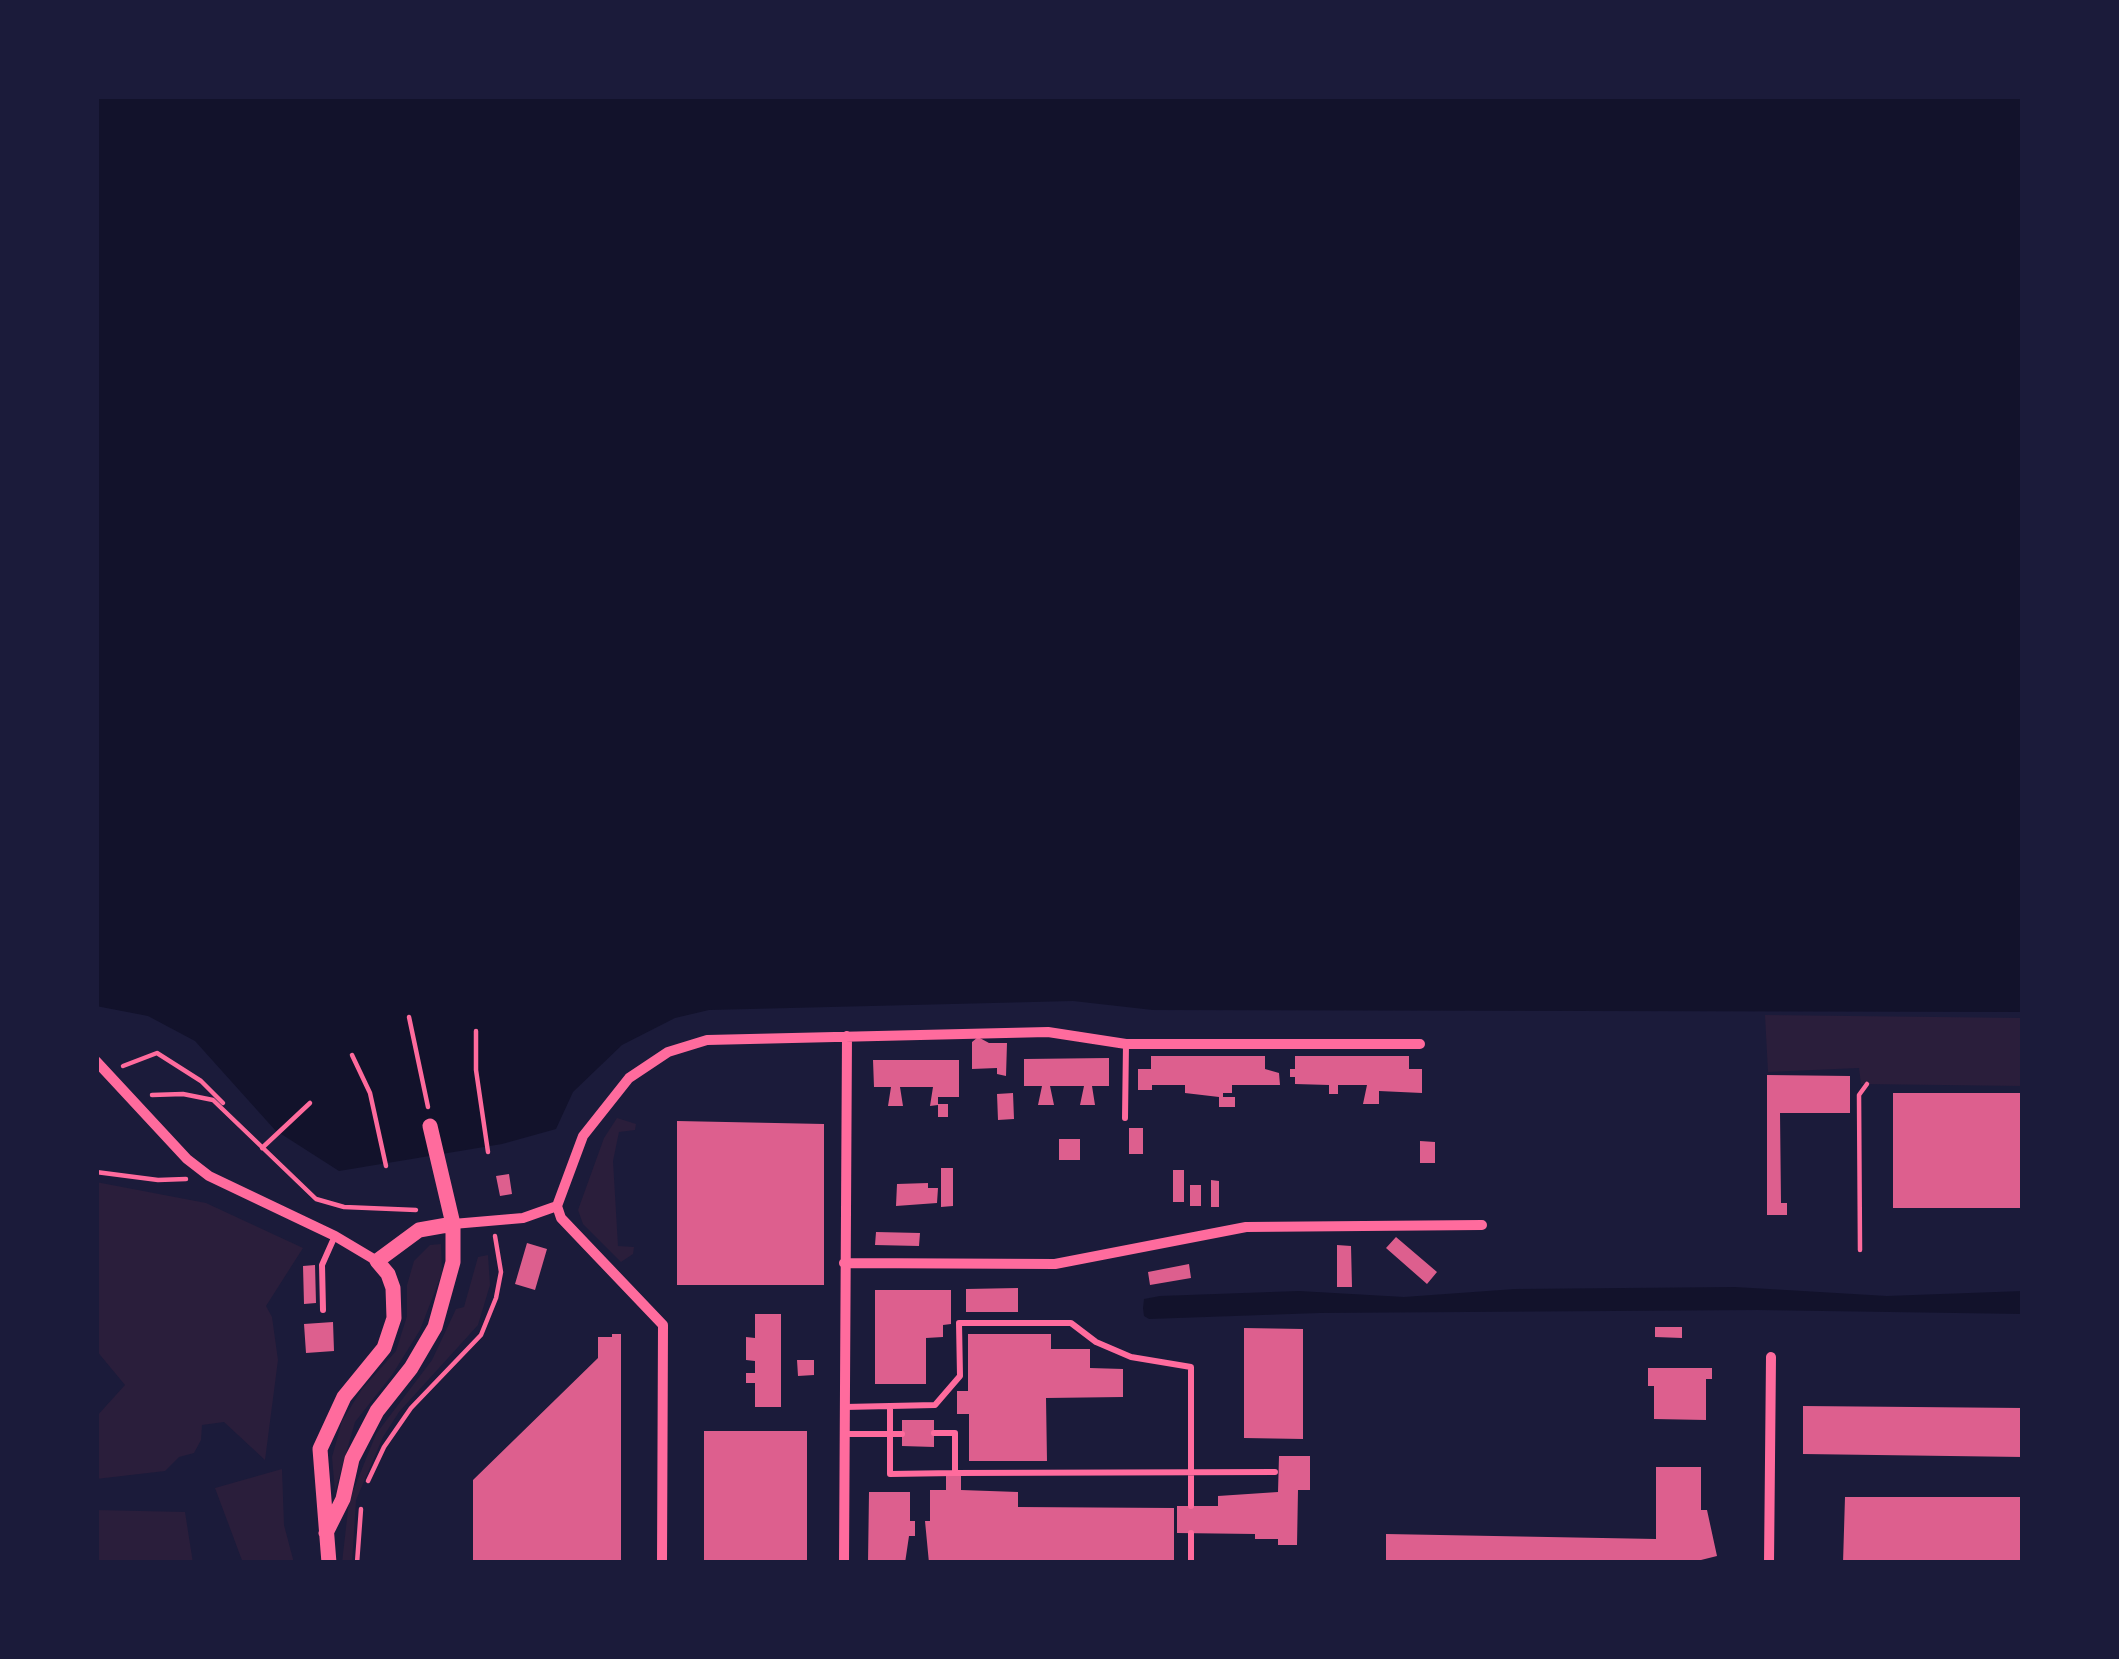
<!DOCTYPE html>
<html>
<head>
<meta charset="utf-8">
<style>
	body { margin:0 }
	#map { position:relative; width:2119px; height:1659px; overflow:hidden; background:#1b1b3a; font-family:"DejaVu Sans",sans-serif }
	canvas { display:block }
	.frame { position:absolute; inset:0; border:99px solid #1b1b3a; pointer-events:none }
</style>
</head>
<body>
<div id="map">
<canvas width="2119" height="1659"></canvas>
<div class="frame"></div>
</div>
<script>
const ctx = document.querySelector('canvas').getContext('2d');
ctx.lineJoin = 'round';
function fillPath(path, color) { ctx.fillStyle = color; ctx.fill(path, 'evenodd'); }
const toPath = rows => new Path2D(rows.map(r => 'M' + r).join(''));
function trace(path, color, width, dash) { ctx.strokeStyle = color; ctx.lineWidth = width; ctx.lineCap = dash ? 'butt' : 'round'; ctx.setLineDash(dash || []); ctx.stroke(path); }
const green = toPath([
	[1765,1015,2023,1018,2023,1086,1861,1084,1859,1068,1768,1072],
	[617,1118,636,1124,635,1130,619,1132,613,1161,618,1246,634,1247,633,1254,621,1262,583,1224,578,1210,604,1138],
	[96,1182,206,1203,303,1248,266,1306,272,1317,278,1360,265,1460,224,1422,202,1425,201,1440,194,1453,179,1457,165,1471,96,1479,96,1417,125,1385,96,1350],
	[441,1244,442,1273,420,1330,392,1375,355,1422,335,1492,332,1457,342,1421,362,1389,396,1351,407,1316,407,1285,414,1261,430,1245],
	[488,1255,490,1285,478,1325,399,1412,383,1437,356,1500,352,1563,342,1563,349,1501,376,1434,432,1360,456,1309,464,1307,478,1257],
	[282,1469,284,1525,294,1563,243,1563,215,1488],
	[96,1510,185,1512,193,1563,96,1563]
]);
const water = toPath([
	[96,96,2023,96,2023,1012,1153,1010,1073,1001,709,1010,675,1018,622,1045,573,1092,556,1129,502,1144,339,1171,275,1130,195,1041,148,1016,96,1006],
	[1735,1287,1887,1296,2023,1291,2023,1314,1757,1310,1319,1313,1149,1319,1144,1316,1143,1308,1144,1299,1160,1296,1299,1291,1404,1297,1515,1289]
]);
const building = toPath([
	[978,1037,989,1043,1007,1043,1006,1076,997,1074,997,1068,972,1069,972,1042],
	[1151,1056,1265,1056,1265,1069,1279,1073,1280,1085,1232,1085,1232,1093,1223,1093,1223,1097,1235,1097,1235,1107,1219,1107,1219,1097,1185,1093,1185,1085,1152,1085,1152,1090,1138,1090,1138,1069,1151,1069],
	[1295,1056,1409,1056,1409,1069,1422,1069,1422,1093,1379,1091,1379,1104,1363,1104,1367,1085,1338,1085,1338,1094,1329,1094,1329,1085,1295,1084,1295,1077,1290,1077,1290,1069,1295,1069],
	[1109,1058,1109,1086,1092,1086,1095,1105,1080,1105,1084,1086,1050,1086,1054,1105,1038,1105,1042,1086,1024,1086,1024,1059],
	[873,1060,959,1060,959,1097,938,1097,938,1104,948,1104,948,1117,938,1117,938,1105,930,1106,933,1087,900,1087,903,1106,888,1106,891,1087,874,1087],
	[1767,1075,1850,1076,1850,1113,1780,1113,1781,1203,1787,1203,1787,1215,1767,1215],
	[1013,1093,1014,1119,998,1120,997,1094],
	[1893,1093,2023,1093,2023,1208,1893,1208],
	[677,1121,824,1124,824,1285,677,1285],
	[1129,1128,1143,1128,1143,1154,1129,1154],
	[1059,1139,1080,1139,1080,1160,1059,1160],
	[1420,1141,1435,1142,1435,1163,1420,1163],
	[941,1168,953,1168,953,1206,941,1207],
	[1173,1170,1184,1170,1184,1202,1173,1202],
	[509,1174,512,1194,500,1196,496,1176],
	[1211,1180,1219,1181,1219,1207,1211,1207],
	[928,1183,928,1188,938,1188,937,1203,896,1206,897,1184],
	[1190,1185,1201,1185,1201,1206,1190,1206],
	[876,1232,920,1233,919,1246,875,1245],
	[1396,1237,1437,1272,1427,1284,1386,1248],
	[527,1243,547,1249,535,1290,515,1284],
	[1337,1245,1351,1246,1352,1287,1337,1287],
	[1189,1264,1191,1278,1150,1285,1148,1272],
	[315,1265,316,1303,304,1304,303,1266],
	[1018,1288,1018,1312,966,1312,966,1289],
	[875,1290,951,1290,951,1324,943,1325,943,1337,926,1338,926,1384,875,1384],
	[755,1314,781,1314,781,1407,755,1407,755,1383,746,1383,746,1373,755,1373,755,1361,746,1360,746,1337,755,1338],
	[333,1322,334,1351,306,1353,304,1324],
	[1655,1327,1682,1327,1682,1338,1655,1337],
	[1244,1328,1303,1329,1303,1439,1244,1438],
	[612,1334,621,1334,621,1563,473,1563,473,1480,598,1358,598,1337,612,1337],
	[968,1334,1051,1334,1051,1349,1090,1349,1090,1368,1123,1369,1123,1397,1046,1398,1047,1461,969,1461,969,1414,957,1414,957,1391,968,1391],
	[797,1360,814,1360,814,1375,798,1376],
	[1648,1368,1712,1368,1712,1379,1706,1379,1706,1420,1654,1419,1654,1386,1648,1386],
	[1803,1406,2023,1408,2023,1457,1803,1454],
	[902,1420,934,1420,934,1447,902,1446],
	[704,1431,807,1431,807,1563,704,1563],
	[1279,1456,1310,1456,1310,1490,1298,1490,1297,1545,1278,1545,1278,1539,1255,1539,1255,1534,1177,1533,1177,1506,1218,1506,1218,1496,1278,1492],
	[1656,1467,1701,1467,1701,1510,1707,1510,1717,1556,1689,1563,1386,1563,1386,1534,1656,1539],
	[946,1475,961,1475,961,1490,1018,1492,1018,1507,1174,1508,1174,1563,929,1563,925,1521,930,1521,930,1490,946,1490],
	[869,1492,910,1492,910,1521,915,1521,915,1536,909,1536,905,1563,868,1563],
	[1845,1497,2023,1497,2023,1563,1843,1563]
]);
const path = toPath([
	[409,1017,428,1107],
	[476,1031,476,1070,488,1152],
	[352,1055,370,1093,386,1166],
	[123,1066,157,1053,201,1081,223,1103],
	[152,1095,183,1094,213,1100,316,1199,344,1207,416,1210],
	[262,1148,310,1103],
	[96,1172,158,1180,186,1179],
	[1860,1250,1859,1095,1867,1084],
	[368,1481,384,1447,411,1408,481,1335,496,1298,501,1272,495,1236],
	[357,1563,361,1509]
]);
const service = toPath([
	[1125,1118,1126,1044],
	[323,1310,322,1265,334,1238],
	[845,1407,890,1406],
	[934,1433,955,1433,955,1473,1275,1472],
	[845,1434,902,1434],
	[955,1473,890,1474,890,1406,935,1405,960,1376,959,1323,1071,1323,1096,1342,1131,1357,1191,1367,1191,1506],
	[1191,1563,1191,1533]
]);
const minor = toPath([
	[96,1061,187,1159,209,1176,335,1236,377,1261],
	[557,1206,583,1136,629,1078,668,1052,707,1040,1048,1032,1126,1044,1420,1044],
	[557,1206,561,1218,663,1325,662,1563],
	[453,1224,523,1218,557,1206],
	[844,1263,1055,1264,1246,1227,1482,1225],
	[844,1563,847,1036],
	[1769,1563,1771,1357]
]);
const secondary = toPath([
	[326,1533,343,1499,352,1459,377,1411,411,1368,435,1327,453,1262,453,1224,430,1126],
	[329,1563,320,1449,344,1397,384,1348,394,1318,393,1288,388,1274,377,1261,419,1230,453,1224]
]);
fillPath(green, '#2a1e3b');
fillPath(water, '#12122b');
fillPath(building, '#dd5f8e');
trace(path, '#ff6b9d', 4.5);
trace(service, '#ff6b9d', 6);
trace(minor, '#ff6b9d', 10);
trace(secondary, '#ff6b9d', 15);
</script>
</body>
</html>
